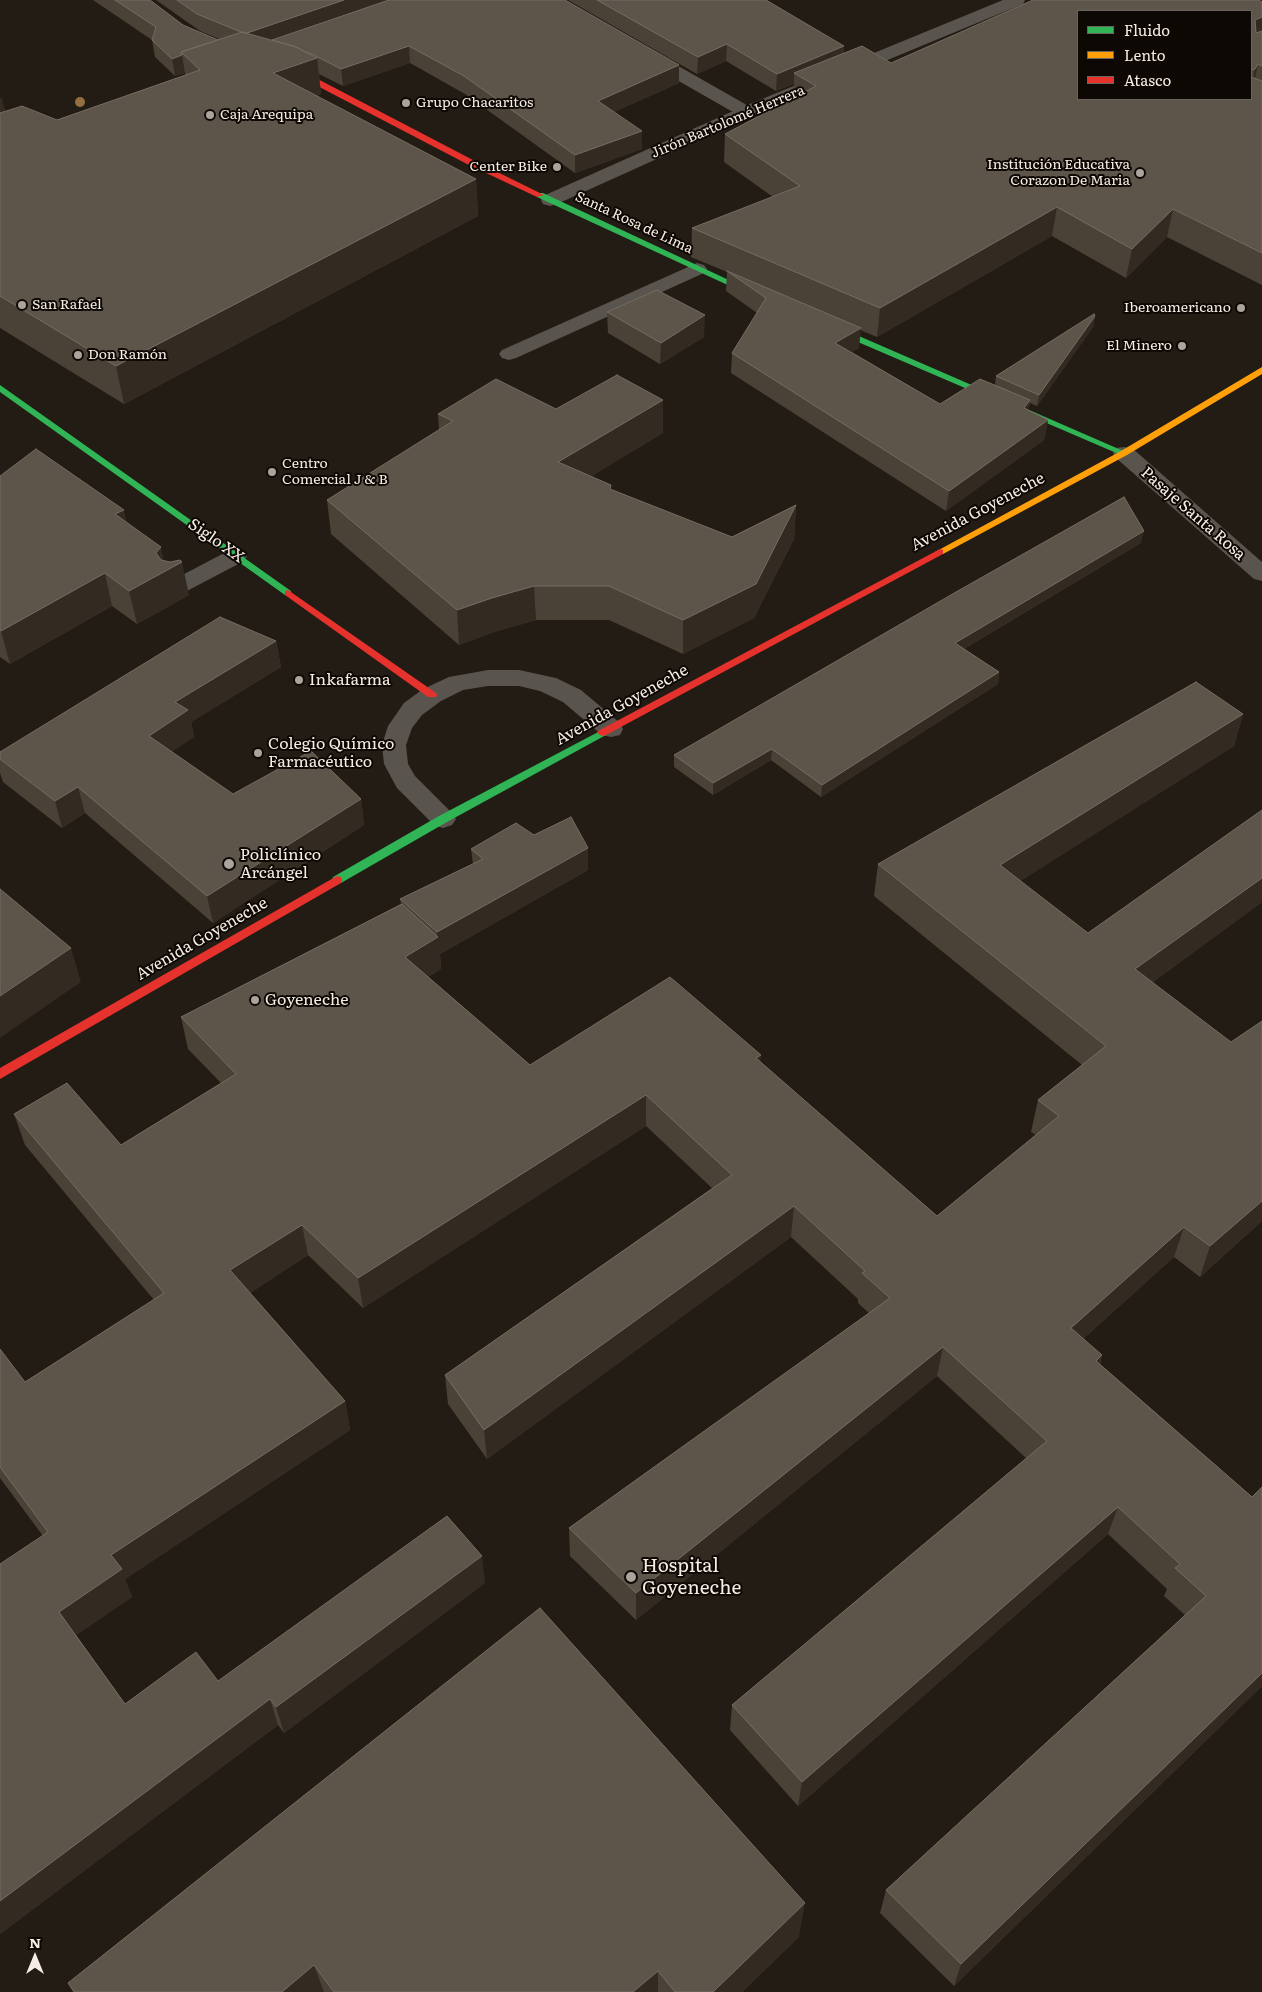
<!DOCTYPE html>
<html>
<head>
<meta charset="utf-8">
<style>
	body { margin:0 }
	#map { position:relative; width:1262px; height:1992px; overflow:hidden; background:#221c15; font-family:Literata,serif }
	canvas { display:block }
	.legend { position:absolute; left:1077px; top:10px; width:175px; height:90px; box-sizing:border-box; background:#0d0804; border:1px solid #6a645e; margin:0; padding:6px 9px; list-style:none; font-size:15px; color:#f5ede4 }
	.legend li { display:flex; align-items:center; gap:10px; height:25px }
	.legend b { width:25px; border:1px solid #6a645e }
	.north { position:absolute; left:10px; top:1932px; width:50px; height:50px; -webkit-text-stroke:4px #0d0804; paint-order:stroke; rotate:0deg; font-size:14px; font-weight:700; line-height:20px; text-align:center; color:#f5ede4 }
	.north::after { content:''; display:block; margin:auto; width:18px; height:22px; background:#f5ede4; clip-path:polygon(50% 0,100% 100%,50% 72%,0 100%) }
</style>
</head>
<body>
<div id="map">
<canvas width="1262" height="1992"></canvas>
<ul class="legend">
<li><b style="height:6px;background:#30b455"></b>Fluido</li>
<li><b style="height:6px;background:#ff9f0a"></b>Lento</li>
<li><b style="height:6px;background:#e5322d"></b>Atasco</li>
</ul>
<div class="north">N</div>
</div>
<script>
const ctx = document.querySelector('canvas').getContext('2d');
ctx.lineJoin = 'round';
const toPath = rows => new Path2D(rows.map(r => 'M' + r).join(''));
function fillPath(path, color) { ctx.fillStyle = color; ctx.fill(path, 'evenodd'); }
function trace(path, color, width, dash) { ctx.strokeStyle = color; ctx.lineWidth = width; ctx.lineCap = dash ? 'butt' : 'round'; ctx.setLineDash(dash || []); ctx.stroke(path); }
function write(font, color, halo, rows, align = 'center') {
  ctx.font = font + ' Literata,serif'; ctx.lineWidth = 4; ctx.setLineDash([]); ctx.textBaseline = 'middle'; ctx.strokeStyle = halo; ctx.fillStyle = color; for (const [text, x, y, turn = 0] of rows) {
    ctx.save(); ctx.translate(x, y); ctx.rotate((+turn || 0) * Math.PI / 180); ctx.textAlign = isNaN(turn) ? turn : align; if (halo) ctx.strokeText(text, 0, 0); ctx.fillText(text, 0, 0); ctx.restore();
  }
}
const lane = toPath([
	[646,50,652,51,752,108,755,112,752,116,746,117,740,116,640,59,637,55,640,51,646,50],
	[697,263,704,265,707,269,704,273,516,358,509,360,502,358,499,354,502,350,697,263],
	[1124,447,1132,448,1262,562,1262,581,1254,579,1116,458,1113,453,1116,448,1124,447],
	[236,549,244,551,247,556,244,561,185,592,177,594,169,592,165,587,169,582,228,551,236,549]
]);
const street = toPath([
	[1003,0,1025,0,1023,4,752,116,557,204,550,206,543,204,541,200,543,196,740,108,1003,0],
	[488,670,519,670,556,678,581,690,620,723,623,729,620,735,611,737,602,735,563,702,540,691,519,686,488,686,463,690,441,701,422,715,412,728,406,745,408,764,415,776,452,813,456,819,452,825,443,828,434,825,397,788,384,764,382,745,388,726,404,703,423,689,449,677,488,670]
]);
const fast = toPath([
	[537,193,543,193,765,297,758,299,537,197,537,193],
	[823,323,829,323,1128,453,1127,455,1121,455,823,327,823,323],
	[0,385,291,591,291,595,285,595,0,392,0,385],
	[602,730,607,733,606,735,447,822,341,883,333,883,332,880,333,877,439,816,602,730]
]);
const slow = toPath([
	[1262,367,1262,374,1127,455,943,554,937,554,935,552,1121,451,1262,367]
]);
const jam = toPath([
	[282,69,310,75,473,160,544,195,537,197,467,164,304,79,282,73,282,69],
	[940,549,943,550,943,554,606,735,602,736,597,733,598,731,940,549],
	[288,590,436,693,437,695,436,697,428,697,285,595,285,591,288,590],
	[337,876,341,877,342,880,341,883,0,1079,0,1068,337,876]
]);
const trees = [
	[80,102]
];
const wall = toPath([
	[93,0,150,0,183,25,218,40,219,39,200,31,156,0,565,0,679,65,679,83,614,112,642,149,575,173,465,94,410,63,343,86,319,74,321,94,316,96,476,179,478,216,124,404,0,328,0,97,5,111,57,120,185,75,185,73,175,76,155,57,152,40],
	[568,0,766,0,844,46,844,53,862,46,891,63,1033,0,1259,0,1262,2,1262,285,1167,237,1126,278,1052,236,877,337,860,330,859,348,852,352,940,404,980,379,995,385,996,376,1094,314,1095,316,1093,327,1037,406,1030,403,1028,411,1048,420,1044,440,946,511,731,373,732,353,757,313,726,291,727,272,691,257,692,228,773,197,724,162,725,134,793,99,794,84,776,91,726,61,697,74],
	[1078,11,1251,11,1251,99,1078,99],
	[607,312,704,337,660,364,608,333],
	[556,409,663,433,591,476,611,490,732,537,796,505,794,539,754,618,683,654,609,620,536,620,494,632,459,645,331,534,327,500,439,430,438,414],
	[0,476,126,522,164,561,189,595,137,624,112,606,10,664,0,657],
	[1141,543,964,649,999,672,998,684,821,797,771,760,713,795,674,767,674,755],
	[276,641,281,667,191,722,194,737,171,752,233,794,361,799,364,825,213,923,85,813,62,828,3,782,0,773,0,752],
	[1243,714,1234,746,1020,881,1088,933,1262,810,1262,902,1153,982,1262,1221,1200,1277,1174,1257,1083,1339,1102,1355,1100,1364,1252,1497,1262,1487,1262,1686,954,1986,880,1913,886,1890,1185,1615,1164,1596,1167,1589,1108,1534,798,1806,730,1730,732,1705,1026,1458,937,1376,636,1620,570,1556,569,1528,869,1313,858,1303,858,1299,791,1237,487,1459,448,1404,445,1375,712,1188,646,1126,363,1308,308,1255,250,1293,345,1401,350,1430,125,1579,132,1597,76,1635,125,1704,218,1681,485,1583,284,1733,278,1725,0,1934,43,1536,0,1478,0,1349,25,1382,154,1300,25,1145,14,1114,121,1145,221,1083,188,1049,181,1017,401,904,400,899,473,864,471,849,588,870,440,954,441,969,428,977,530,1065,760,1062,937,1216,1036,1135,1031,1132,1038,1100,1082,1065,874,896,878,864],
	[540,1608,799,1937,742,1992,74,1992,68,1983]
]);
const shadedWall = toPath([
	[344,0,395,0,272,43,245,34],
	[1262,17,1262,43,1251,46,1255,20],
	[727,44,726,61,697,74,698,57],
	[409,46,410,63,343,86,341,69],
	[844,46,843,64,794,73,794,84,776,91,777,74],
	[182,55,185,73,175,76,172,59],
	[317,58,321,94,277,109,273,73],
	[1258,64,1252,92,1251,90,1255,69],
	[679,65,679,83,598,119,598,101],
	[0,98,2,98,10,133,0,137],
	[642,131,642,149,575,173,575,155],
	[476,179,478,216,124,404,116,366],
	[1057,207,1052,236,877,337,880,308],
	[1173,209,1167,237,1126,278,1132,249],
	[705,315,704,337,660,364,661,343],
	[1095,316,1093,327,1037,406,1039,395],
	[861,328,859,348,834,363,835,343],
	[663,400,663,433,559,496,558,462],
	[1030,400,1027,420,1024,408],
	[1048,420,1044,440,946,511,949,491],
	[796,505,794,539,754,618,683,654,683,620],
	[124,510,131,543,115,514],
	[1144,531,1141,543,954,655,955,643],
	[161,547,166,571,182,562,189,595,137,624,129,591],
	[105,573,112,606,10,664,1,631],
	[534,586,536,620,494,632,459,645,457,610,492,598],
	[276,641,281,667,191,722,194,737,155,763,149,736,175,702],
	[999,672,998,684,821,797,822,785],
	[1243,714,1234,746,994,898,1000,865],
	[772,749,771,760,713,795,713,783],
	[78,787,85,813,62,828,55,801],
	[361,799,364,825,213,923,207,896],
	[588,848,588,870,440,954,441,969,408,989,405,957,437,937,437,932],
	[1262,878,1262,902,1127,1001,1135,969],
	[71,948,81,982,0,1038,0,996],
	[761,1055,758,1087,756,1058],
	[646,1095,646,1126,363,1308,358,1278],
	[1262,1201,1262,1221,1200,1277,1210,1246],
	[794,1206,791,1237,487,1459,484,1430],
	[302,1225,308,1255,238,1301,230,1270],
	[1184,1227,1174,1257,1063,1357,1071,1328],
	[943,1347,937,1376,636,1620,636,1593],
	[1102,1355,1093,1385,1096,1361],
	[345,1401,350,1430,125,1579,132,1597,71,1639,59,1612,111,1555],
	[1118,1507,1108,1534,798,1806,802,1782],
	[482,1556,485,1583,284,1733,276,1707],
	[1262,1673,1262,1686,954,1986,961,1964],
	[270,1699,278,1725,0,1934,0,1901],
	[805,1903,799,1937,742,1992,713,1992],
	[314,1965,324,1992,282,1992],
	[658,1971,658,1992,633,1992]
]);
const building = toPath([
	[115,0,150,0,183,25,218,40,181,52,182,55,172,59,152,40,156,27,115,0],
	[177,0,344,0,247,33,241,32,197,14,177,0],
	[389,0,565,0,679,65,598,101,642,131,575,155,464,76,409,46,341,69,312,54,305,52,296,47,272,40,389,0],
	[597,0,766,0,844,46,777,74,727,44,698,57,597,0],
	[1033,0,1259,0,1262,2,1262,17,1255,20,1256,33,1262,31,1262,66,1258,64,1255,69,1251,70,1251,11,1078,11,1078,99,1251,99,1251,77,1262,81,1262,253,1173,209,1132,249,1057,207,880,308,692,228,800,186,725,134,816,86,794,73,862,46,891,63,1033,0],
	[242,32,296,47,317,58,273,73,476,179,116,366,0,296,0,113,22,106,57,120,200,70,181,52,242,32],
	[727,271,861,328,835,343,940,404,980,379,1030,400,1024,408,1048,420,949,491,732,353,766,298,727,271],
	[657,290,705,315,661,343,607,312,657,290],
	[1094,314,1095,316,1039,395,996,376,1094,314],
	[617,375,663,400,558,462,611,485,610,489,732,537,796,505,756,584,683,620,609,586,534,586,492,598,457,610,327,500,453,421,438,414,496,379,556,409,617,375],
	[36,449,124,510,115,514,161,547,156,553,161,560,170,562,180,560,182,562,129,591,105,573,1,631,0,630,0,476,36,449],
	[1124,497,1144,531,955,643,999,672,822,785,772,749,713,783,674,755,956,592,1124,497],
	[220,617,276,641,175,702,188,710,149,736,233,794,311,751,361,799,207,896,78,787,55,801,0,759,0,752,220,617],
	[1196,682,1243,714,1000,865,1088,933,1262,810,1262,878,1135,969,1231,1042,1262,1021,1262,1201,1210,1246,1184,1227,1071,1328,1102,1355,1096,1361,1252,1497,1262,1487,1262,1673,961,1964,886,1890,1206,1596,1175,1568,1180,1564,1118,1507,802,1782,732,1705,1047,1441,943,1347,636,1593,569,1528,890,1298,862,1273,865,1271,794,1206,484,1430,445,1375,732,1175,646,1095,358,1278,302,1225,230,1270,345,1401,111,1555,122,1569,59,1612,125,1704,196,1652,218,1681,447,1516,482,1556,276,1707,270,1699,0,1901,0,1564,48,1532,0,1467,0,1349,25,1382,164,1293,14,1114,67,1083,121,1145,236,1074,181,1017,402,904,438,937,405,957,530,1065,670,977,761,1055,756,1058,937,1216,1059,1116,1038,1100,1106,1046,878,864,1196,682],
	[571,817,588,848,437,932,400,899,483,859,471,849,516,823,534,835,571,817],
	[0,889,71,948,0,996,0,889],
	[540,1608,805,1903,713,1992,675,1992,658,1971,633,1992,334,1992,314,1965,282,1992,74,1992,68,1983,540,1608]
]);
const markers = [
	[406,103,5,"#aba49c"],
	[210,115,5,"#aba49c"],
	[557,167,5,"#aba49c"],
	[1140,173,5,"#aba49c"],
	[22,305,5,"#aba49c"],
	[1241,308,5,"#aba49c"],
	[1182,346,5,"#aba49c"],
	[78,355,5,"#aba49c"],
	[272,472,5,"#aba49c"],
	[299,680,5,"#aba49c"],
	[258,753,5,"#aba49c"],
	[229,864,6,"#aba49c"],
	[255,1000,5,"#aba49c"],
	[631,1577,6,"#aba49c"]
];
const farPoinames = [
	["Grupo Chacaritos",416,103],
	["Caja Arequipa",220,115],
	["Institución Educativa",1130,165,"right"],
	["Corazon De Maria",1130,181,"right"],
	["Center Bike",547,167,"right"],
	["San Rafael",32,305],
	["Iberoamericano",1231,308,"right"],
	["El Minero",1172,346,"right"],
	["Don Ramón",88,355],
	["Centro",282,464],
	["Comercial J & B",282,480]
];
const farStreetnames = [
	["Jirón Bartolomé Herrera",728,122,-23],
	["Santa Rosa de Lima",634,223,25]
];
const streetNames = [
	["Avenida Goyeneche",978,512,-28],
	["Pasaje Santa Rosa",1193,514,41],
	["Siglo XX",216,541,35],
	["Avenida Goyeneche",622,705,-29],
	["Avenida Goyeneche",202,939,-30]
];
const poiNames = [
	["Inkafarma",309,680],
	["Colegio Químico",268,744],
	["Farmacéutico",268,762],
	["Policlínico",240,855],
	["Arcángel",240,873],
	["Goyeneche",265,1000]
];
const nearPoinames = [
	["Hospital",642,1566],
	["Goyeneche",642,1588]
];
fillPath(lane, '#59544d');
fillPath(street, '#59544d');
fillPath(fast, '#30b455');
fillPath(slow, '#ff9f0a');
fillPath(jam, '#e5322d');
ctx.fillStyle = '#946f42';
for (const [x, y] of trees) { ctx.beginPath(); ctx.arc(x, y, 5, 0, 2 * Math.PI); ctx.fill(); }
fillPath(wall, '#4b4237');
fillPath(shadedWall, '#332b22');
fillPath(building, '#5d544a');
trace(building, '#756c62', 1);
for (const [x, y, r, color] of markers) { const dot = new Path2D(); dot.arc(x, y, r, 0, 2 * Math.PI); ctx.fillStyle = color; ctx.fill(dot); trace(dot, '#0d0804', 2); }
write('14px', '#f5ede4', '#0d0804', farPoinames, 'left');
write('14px', '#f5ede4', '#0d0804', farStreetnames);
write('16px', '#f5ede4', '#0d0804', streetNames);
write('16px', '#f5ede4', '#0d0804', poiNames, 'left');
write('19px', '#f5ede4', '#0d0804', nearPoinames, 'left');
</script>
</body>
</html>
